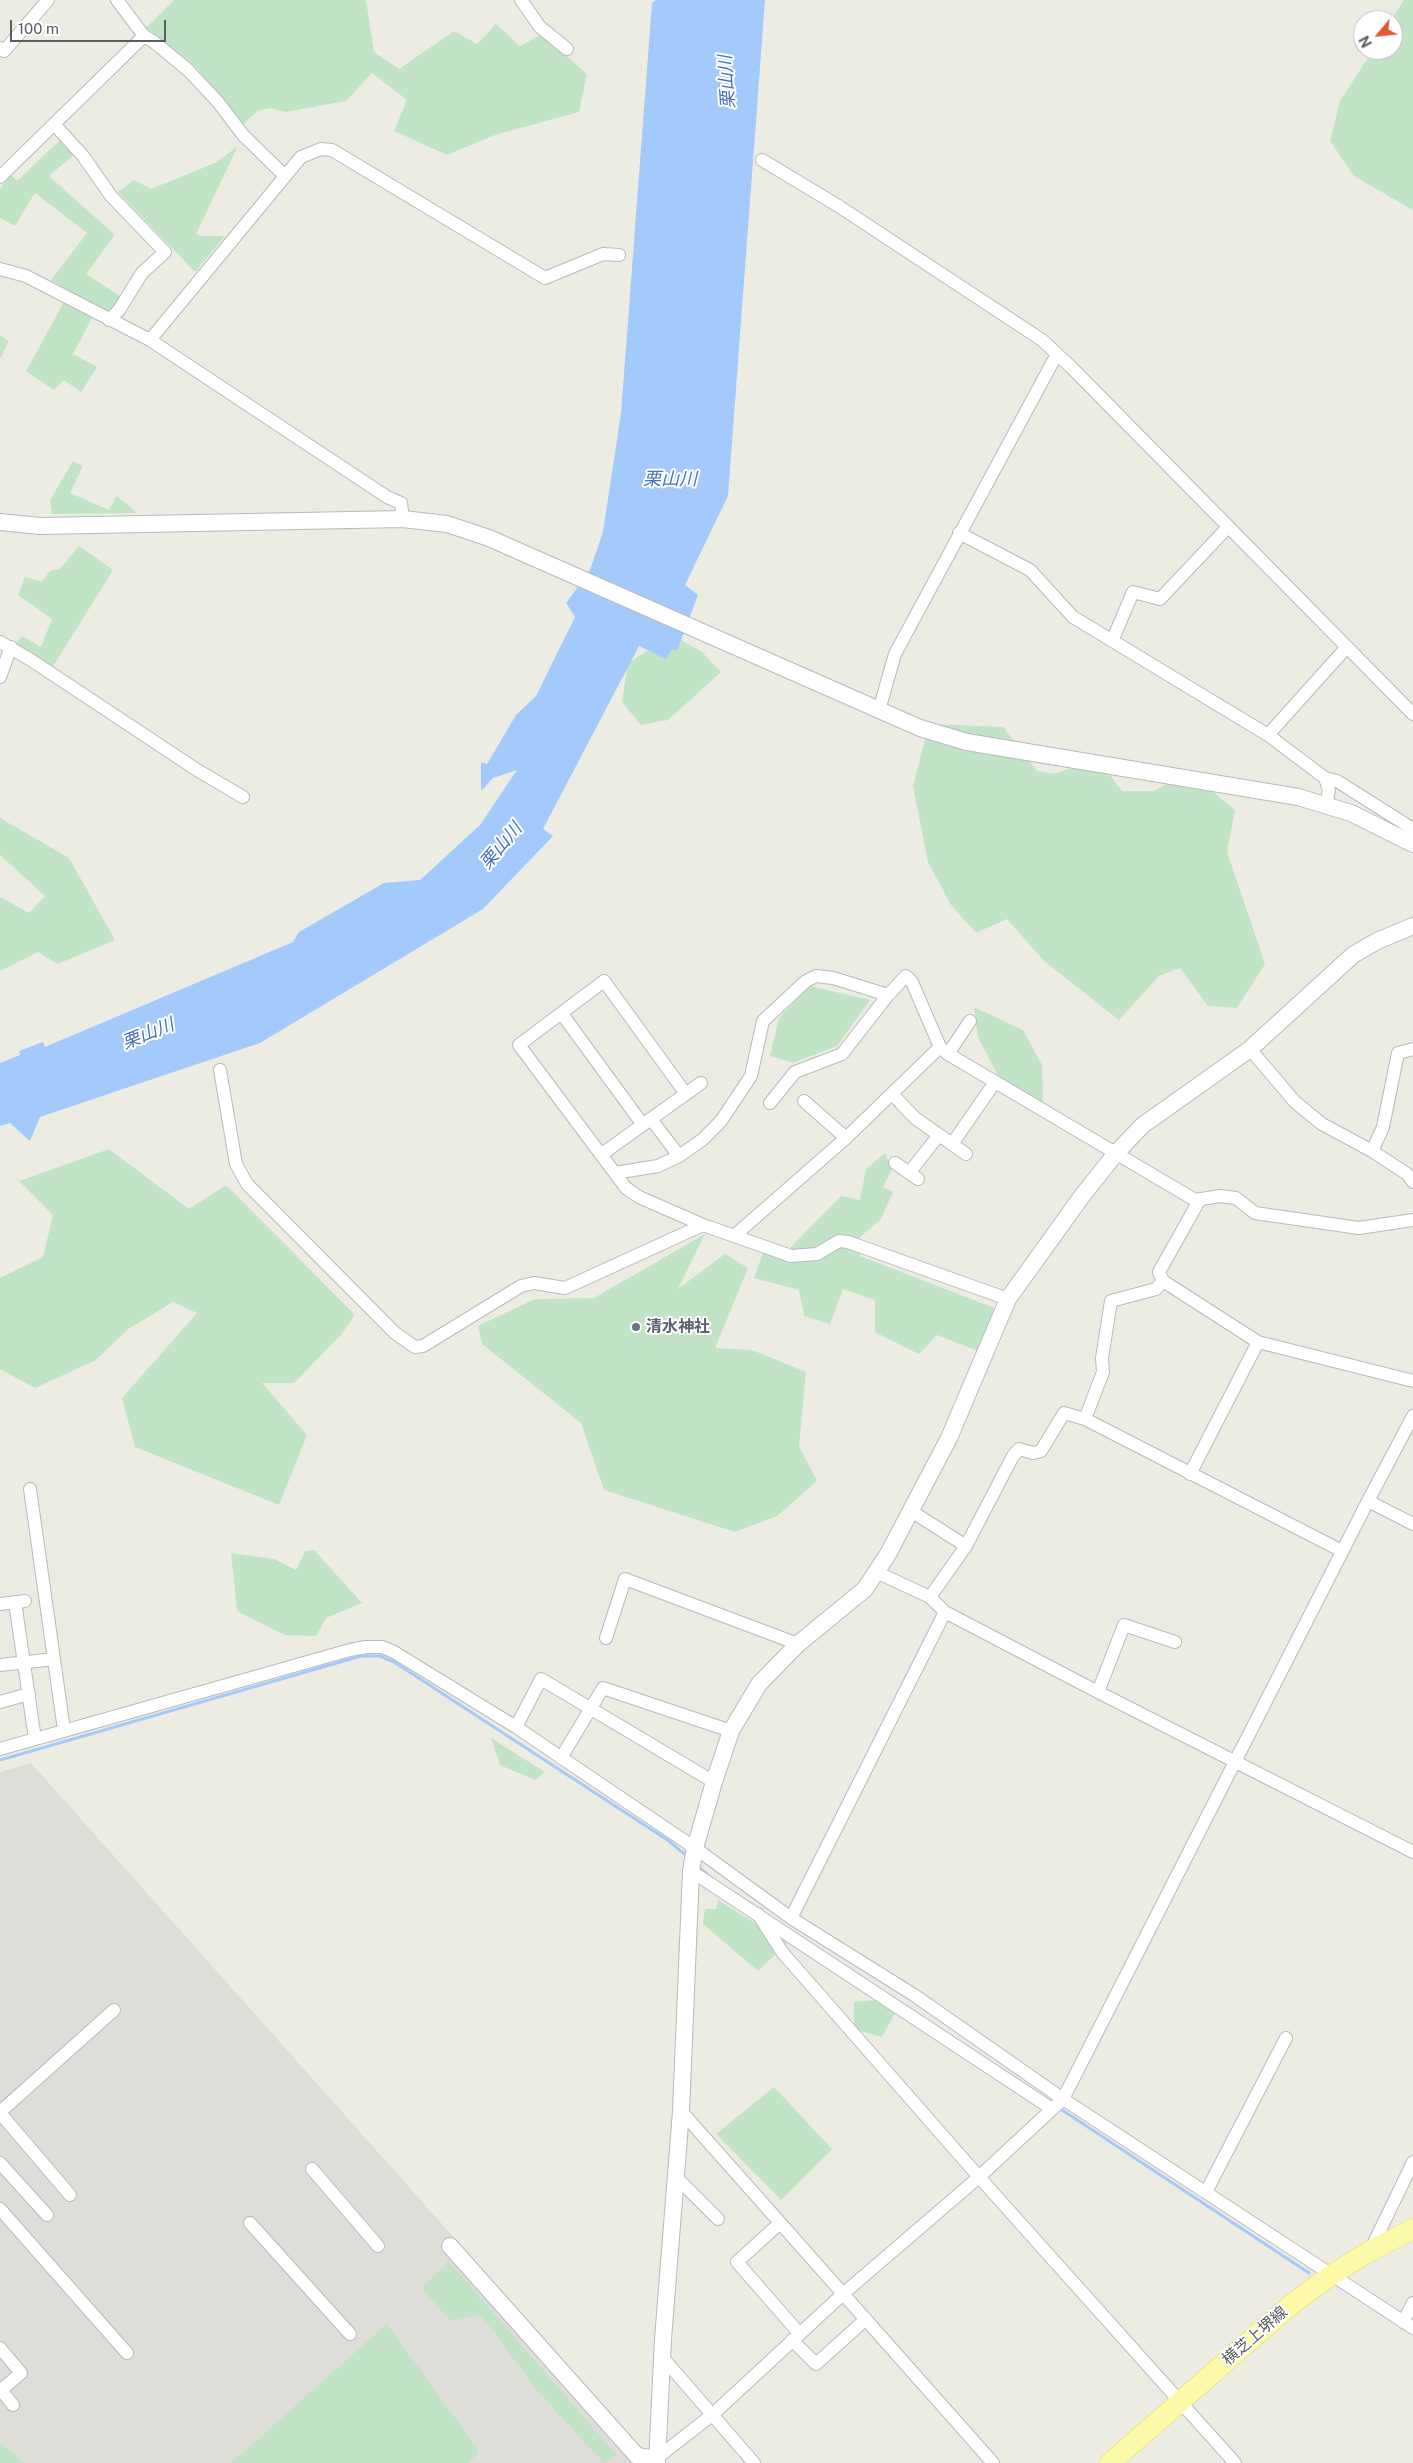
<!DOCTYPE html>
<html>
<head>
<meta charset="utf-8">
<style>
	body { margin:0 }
	#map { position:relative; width:1413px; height:2463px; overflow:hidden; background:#edece3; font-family:"Public Sans",sans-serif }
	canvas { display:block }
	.north { position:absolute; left:1353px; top:10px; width:50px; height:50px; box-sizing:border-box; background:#fff; border:1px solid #bdbec1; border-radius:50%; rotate:242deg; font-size:14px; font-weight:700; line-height:20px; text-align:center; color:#5b5d63 }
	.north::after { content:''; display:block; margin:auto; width:18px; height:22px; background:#e25833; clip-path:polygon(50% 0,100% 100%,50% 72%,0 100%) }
	.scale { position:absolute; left:10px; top:20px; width:156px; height:22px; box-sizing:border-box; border:2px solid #5b5d63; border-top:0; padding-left:6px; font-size:15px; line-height:18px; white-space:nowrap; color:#5b5d63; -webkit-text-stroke:4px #fff; paint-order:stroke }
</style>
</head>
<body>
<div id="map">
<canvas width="1413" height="2463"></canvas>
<div class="north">N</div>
<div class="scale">100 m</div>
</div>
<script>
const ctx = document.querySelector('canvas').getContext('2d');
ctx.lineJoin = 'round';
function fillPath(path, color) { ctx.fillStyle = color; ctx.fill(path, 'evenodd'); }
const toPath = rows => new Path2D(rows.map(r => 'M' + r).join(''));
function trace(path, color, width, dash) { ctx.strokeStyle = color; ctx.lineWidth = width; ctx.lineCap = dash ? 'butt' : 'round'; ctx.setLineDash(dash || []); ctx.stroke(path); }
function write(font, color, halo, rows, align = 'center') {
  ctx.font = font + ' "Public Sans","Noto Sans JP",sans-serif'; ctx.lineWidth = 4; ctx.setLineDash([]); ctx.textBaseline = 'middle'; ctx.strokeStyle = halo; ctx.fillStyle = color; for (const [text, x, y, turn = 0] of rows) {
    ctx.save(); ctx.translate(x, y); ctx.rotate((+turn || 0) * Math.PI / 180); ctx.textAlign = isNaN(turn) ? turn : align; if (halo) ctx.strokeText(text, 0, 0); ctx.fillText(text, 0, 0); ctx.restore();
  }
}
const industrial = toPath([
	[31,1763,648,2455,647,2463,21,2463,0,2446,0,1772]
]);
const green = toPath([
	[174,0,366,0,374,52,399,69,454,31,477,44,496,24,520,46,542,34,587,74,579,112,495,135,447,155,394,131,407,100,372,73,346,101,285,112,270,108,257,111,243,125,197,68,146,28],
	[1404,0,1413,0,1413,210,1354,176,1330,141,1340,101,1373,50,1393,50,1393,20,1391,20],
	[60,140,76,153,49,176,115,235,86,274,120,296,109,315,51,280,87,233,35,193,15,226,0,218,0,189,10,174,17,181],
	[238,146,196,234,201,236,225,236,195,272,118,192,134,180,151,189,215,163],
	[64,302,92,318,73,354,97,367,81,392,64,380,54,390,26,371],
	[0,335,9,341,0,359],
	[73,461,83,466,70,493,109,510,117,496,137,513,52,514,50,500],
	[79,546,113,570,52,668,16,644,22,636,41,647,52,619,18,595,25,577,42,582,50,571,60,569],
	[672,635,702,652,721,672,668,720,641,725,622,702,628,663],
	[929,724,1003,727,1037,771,1054,774,1098,759,1122,791,1154,791,1188,771,1235,810,1227,852,1265,964,1237,1008,1208,1006,1180,968,1159,976,1119,1020,1044,961,1007,919,976,933,951,905,928,862,913,786],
	[0,818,69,858,115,940,58,964,38,952,0,971,0,897,29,913,45,896,0,855],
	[810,986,870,1000,837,1046,793,1063,770,1056,779,1018],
	[974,1007,1023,1030,1042,1065,1043,1105,998,1076,978,1037],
	[109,1149,189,1209,226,1185,355,1315,341,1335,294,1383,262,1383,307,1435,279,1505,135,1447,122,1398,197,1313,173,1302,128,1329,96,1360,35,1388,0,1369,0,1278,43,1257,53,1215,19,1181],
	[885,1153,892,1169,883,1187,893,1192,881,1219,860,1237,860,1256,997,1309,978,1351,937,1335,919,1354,875,1332,875,1300,843,1289,830,1324,804,1316,799,1290,754,1278,764,1250,789,1249,841,1196,860,1200,866,1169],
	[705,1234,678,1289,725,1254,748,1268,715,1348,752,1350,806,1372,799,1446,817,1481,777,1516,735,1532,604,1490,581,1423,482,1344,478,1326,535,1299,594,1298],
	[314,1550,362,1603,326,1618,316,1636,285,1635,237,1611,231,1553,274,1559,296,1570,305,1551],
	[491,1738,545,1772,535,1780,500,1765],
	[718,1900,787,1943,758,1971,703,1924,705,1909,716,1909],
	[875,2000,896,2011,882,2037,854,2029,854,2002],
	[774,2087,832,2149,781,2200,716,2134],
	[449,2262,617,2455,604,2463,540,2394,481,2315,449,2320,422,2288],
	[387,2324,479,2451,469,2463,231,2463],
	[0,2442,24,2463,0,2463]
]);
const water = toPath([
	[656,0,765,0,728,496,685,585,698,595,677,651,672,649,666,659,639,646,543,829,553,836,483,909,260,1043,40,1117,30,1141,10,1123,0,1126,0,1063,20,1055,19,1051,43,1042,45,1047,293,942,299,932,384,883,420,880,480,825,517,770,493,778,481,791,481,762,487,764,516,715,536,696,575,617,566,603,590,570,603,532,621,413,652,3]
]);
const stream = toPath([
	[0,1760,361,1656,380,1656,394,1662,669,1841,688,1857],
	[698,1866,708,1875],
	[1059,2108,1309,2273]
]);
const minor = toPath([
	[117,0,144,36,154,42,188,70,218,102,243,135,284,175],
	[521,0,540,27,567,49],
	[0,48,4,51,48,0],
	[54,124,83,156,111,196,165,252,142,273,119,310,109,320],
	[762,160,840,207,1042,340,1072,368,1413,714],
	[0,177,144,36],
	[0,269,26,276,150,340,387,497,401,503,403,519],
	[150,340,301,157,321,149,332,150,545,278,603,254,619,255],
	[959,533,1030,570,1073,617,1268,735,1325,778,1337,781,1413,829],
	[1113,639,1133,592,1160,599,1228,527],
	[0,642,31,660,197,770,243,797],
	[0,677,11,647],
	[879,710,895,654,1057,354],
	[1268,735,1346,648],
	[1325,778,1329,790,1326,805],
	[562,1014,643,1125],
	[1250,1049,1295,1102,1322,1124,1372,1151,1407,1174,1413,1182],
	[948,1054,970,1021],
	[220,1070,236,1164,247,1184,395,1333,415,1347,423,1346,521,1286,534,1283,565,1288,703,1225],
	[686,1094,604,981,519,1045,626,1188,639,1197,703,1225,791,1256,817,1254,839,1241,848,1242,1008,1299],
	[893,1095,915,1118,966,1154],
	[804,1101,846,1138],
	[770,1103,795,1072,842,1054,888,995,906,976,912,982,940,1047,948,1054,1195,1200,1220,1196,1236,1198,1255,1213,1359,1228,1413,1220],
	[651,1119,679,1156],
	[952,1144,995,1082],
	[1372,1151,1383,1127,1398,1053,1413,1049],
	[602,1154,701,1083],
	[895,1163,918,1179],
	[615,1173,658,1166,679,1156,702,1140,721,1121,751,1076,763,1021,806,981,816,976,833,978,888,995],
	[909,1173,939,1135],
	[734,1236,846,1138,940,1047],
	[1258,1342,1413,1381],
	[1085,1419,1103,1372,1102,1358,1111,1301,1156,1289,1163,1281],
	[1190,1474,1258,1342,1163,1281,1159,1272,1200,1199],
	[30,1489,64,1730],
	[1368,1501,1413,1524],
	[911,1511,966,1546],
	[876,1572,930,1597,945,1612,1098,1692,1413,1852],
	[930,1597,966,1546,1013,1456,1019,1449,1033,1453,1041,1451,1064,1413,1085,1419,1342,1551],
	[15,1602,35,1739],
	[0,1604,25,1601],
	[606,1638,625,1579,798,1644],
	[0,1665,54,1659],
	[1098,1692,1124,1625,1175,1642],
	[0,1702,29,1694],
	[516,1727,541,1679,714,1782],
	[0,1749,350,1650,366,1647,382,1647,394,1652,516,1727,695,1848,791,1918,914,1995,1063,2099,1413,2328],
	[561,1758,603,1688,731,1731],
	[691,1871,1052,2109],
	[758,1914,782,1952,979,2177,1235,2463],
	[791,1918,945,1612],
	[681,2111,993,2463],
	[0,2112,114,2010],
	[0,2113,70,2195],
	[0,2163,47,2215],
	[312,2169,378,2246],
	[675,2176,718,2219],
	[1206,2192,1286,2038],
	[0,2209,127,2353],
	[250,2223,350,2334],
	[780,2223,737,2262,799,2333],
	[1370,2251,1413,2162],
	[1403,2322,1413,2303],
	[792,2340,816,2364,866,2319],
	[0,2348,21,2373,0,2391],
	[663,2358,754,2463],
	[1,2390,13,2405],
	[653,2461,712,2415,844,2293,979,2177,1063,2099,1368,1501,1413,1416]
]);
const tertiary = toPath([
	[0,522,40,526,403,519,447,524,489,538,920,728,967,742,1298,797,1351,813,1413,844],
	[450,2246,637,2456,657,2459],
	[657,2463,663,2339,681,2111,691,1871,695,1848,714,1782,731,1731,759,1684,798,1644,865,1589,888,1554,949,1438,1008,1299,1082,1196,1117,1152,1143,1125,1250,1049,1353,955,1377,941,1413,926]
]);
const primary = toPath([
	[1110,2463,1292,2304,1331,2275,1370,2251,1413,2229]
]);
const markers = [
	[636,1327,5,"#6b7280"]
];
const worshipNames = [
	["清水神社",646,1327]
];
const streetNames = [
	["横芝上堺線",1255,2336,-41]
];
const waterNames = [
	["栗山川",727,82,-94],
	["栗山川",670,479],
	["栗山川",501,846,-50],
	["栗山川",148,1034,-22]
];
fillPath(industrial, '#dfddd7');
fillPath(green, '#c0e4c5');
fillPath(water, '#a4cafc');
trace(stream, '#a4cafc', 3);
trace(minor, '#b8b9be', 14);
trace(tertiary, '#b8b9be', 18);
trace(primary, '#ecd75d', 21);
trace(minor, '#fff', 12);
trace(tertiary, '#fff', 16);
trace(primary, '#fcf9a9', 20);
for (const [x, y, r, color] of markers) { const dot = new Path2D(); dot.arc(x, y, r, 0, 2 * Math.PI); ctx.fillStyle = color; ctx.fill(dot); trace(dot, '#fff', 2); }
write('bold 16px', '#5b616d', '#fff', worshipNames, 'left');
write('16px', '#5b5d63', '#fff', streetNames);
write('italic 18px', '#4871be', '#fff', waterNames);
</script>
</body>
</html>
